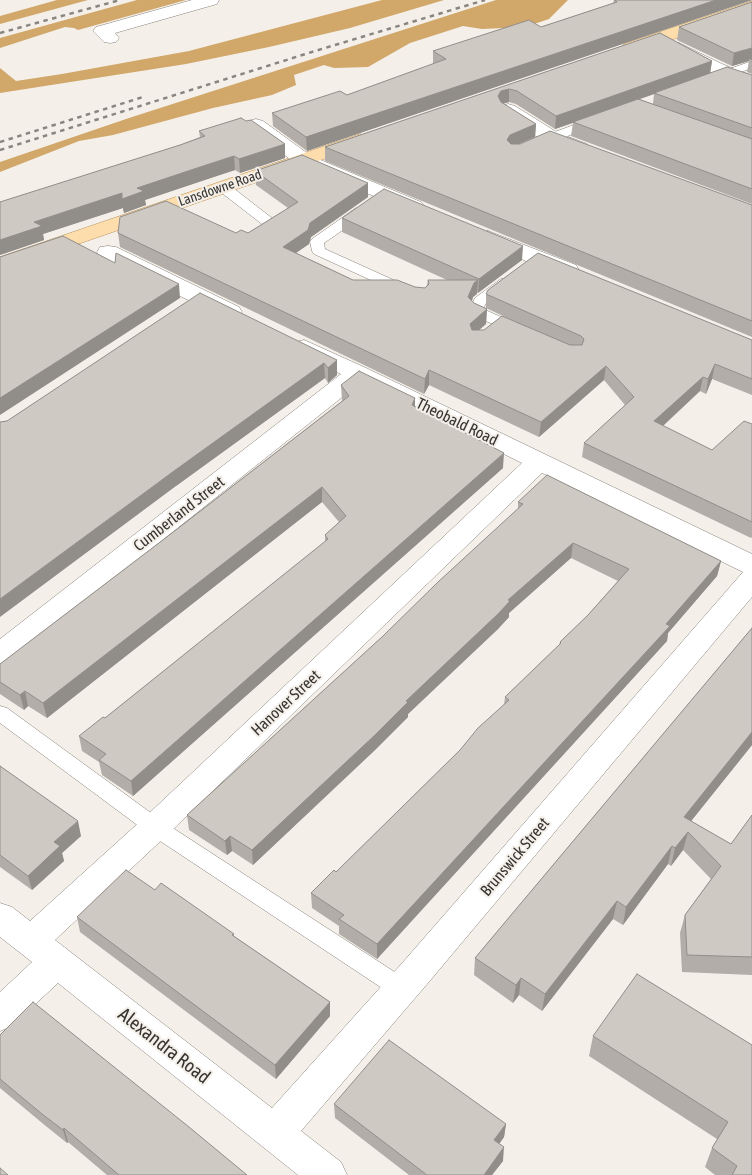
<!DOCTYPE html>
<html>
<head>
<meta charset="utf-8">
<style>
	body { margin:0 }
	canvas { display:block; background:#f4efe8 }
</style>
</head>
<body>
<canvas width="752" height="1175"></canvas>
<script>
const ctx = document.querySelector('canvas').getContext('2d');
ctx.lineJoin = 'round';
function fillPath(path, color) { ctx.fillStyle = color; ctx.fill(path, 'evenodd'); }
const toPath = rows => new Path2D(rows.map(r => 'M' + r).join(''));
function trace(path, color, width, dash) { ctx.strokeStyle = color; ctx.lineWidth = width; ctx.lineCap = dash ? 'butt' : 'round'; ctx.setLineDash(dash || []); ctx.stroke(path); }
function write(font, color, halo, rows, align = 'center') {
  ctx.font = font + ' "Asap Condensed",sans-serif'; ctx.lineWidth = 4; ctx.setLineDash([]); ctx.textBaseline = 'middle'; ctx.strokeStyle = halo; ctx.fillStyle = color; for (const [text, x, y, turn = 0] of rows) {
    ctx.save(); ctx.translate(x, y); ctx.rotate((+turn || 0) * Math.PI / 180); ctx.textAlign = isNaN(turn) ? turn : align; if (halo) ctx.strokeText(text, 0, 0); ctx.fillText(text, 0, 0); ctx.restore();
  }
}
const forest = toPath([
	[57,0,88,0,0,24,0,16],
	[137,0,186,0,78,30,74,28,65,27,0,48,0,38],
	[382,0,444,0,350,28,269,47,186,64,0,93,0,68,16,81,62,74,189,51],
	[496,0,568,0,549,19,525,27,482,29,463,26,410,43,368,67,334,68,324,65,294,75,296,85,272,95,213,108,113,135,79,141,0,172,0,162,129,118]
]);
const service = toPath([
	[752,61,752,68,716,81,710,77,712,75,752,61],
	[595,117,599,118,601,121,599,124,544,145,536,145,534,142,536,139,595,117],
	[223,183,228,184,277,222,279,225,277,228,267,228,218,190,217,187,223,183],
	[361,207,368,211,366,214,324,243,325,249,409,287,411,290,409,293,399,293,314,254,312,251,310,242,312,239,356,208,361,207],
	[506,278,513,282,511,285,486,303,483,309,524,327,526,330,524,333,514,333,474,316,469,310,475,298,501,279,506,278],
	[0,706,7,708,162,821,410,982,413,989,410,996,402,999,394,996,148,833,0,723,0,706]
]);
const minor = toPath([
	[192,0,219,0,217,4,115,33,119,38,116,42,110,43,104,42,93,31,96,27,192,0],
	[679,43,722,64,752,76,752,88,710,72,673,52,670,48,673,44,679,43],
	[508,104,515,106,558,133,587,144,590,148,587,152,580,154,544,141,501,114,499,110,501,106,508,104],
	[256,119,263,121,311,156,421,202,424,206,421,210,414,212,407,210,297,164,249,129,246,125,249,121,256,119],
	[488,231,576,265,579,270,576,275,568,277,560,275,480,242,477,237,480,232,488,231],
	[108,246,116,247,239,307,242,312,239,317,231,319,223,317,100,257,97,252,100,247,108,246],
	[304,340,366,368,752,554,752,597,428,983,301,1131,341,1162,347,1175,298,1175,58,983,12,1026,0,1031,0,992,32,962,0,937,0,903,12,907,30,921,144,818,522,463,360,383,10,661,0,665,0,639,341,374,296,352,292,347,296,342,304,340],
	[542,473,743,572,404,961,272,1108,55,940,166,836,542,473]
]);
const primary = toPath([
	[752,1,752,12,636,52,630,53,624,52,621,48,624,44,752,1],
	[360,134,367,136,370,140,367,144,0,271,0,257,360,134]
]);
const rail = toPath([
	[0,33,120,0],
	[0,142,143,97],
	[0,150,315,51,485,0]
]);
const wall = toPath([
	[614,0,752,0,307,151,273,126,272,113,347,95,433,64,433,51,541,27,613,3],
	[752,2,752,74,747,72,749,61,732,66,677,40,679,27],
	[660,33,712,61,710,73,752,75,752,204,571,136,573,123,555,129,516,104,509,102,503,104,536,124,535,137,519,144,752,205,752,337,325,161,325,147],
	[654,94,653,104,639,99],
	[199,131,285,158,240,173,235,170,201,181,145,200,146,205,124,213,123,208,43,234,44,240,0,255,180,145,200,137],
	[255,171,368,197,311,237,309,244,296,253,353,280,415,287,425,288,427,285,428,280,447,280,342,232,342,218,522,260,477,293,473,297,472,301,474,303,487,309,486,324,478,330,484,330,518,323,486,308,486,294,752,340,752,395,712,379,706,394,700,391,663,426,712,450,752,424,752,537,751,538,582,457,584,443,625,405,604,380,539,437,429,385,424,394,120,247,118,233,248,233,288,208,256,185],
	[337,360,337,375,328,383,325,378,176,486,0,422],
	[341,385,415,398,415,407,503,468,133,796,102,775,99,762,82,751,79,736,105,718,325,542,325,535,339,522,322,502,47,718,28,706,24,710,0,694,0,664,172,533,342,401],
	[518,502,721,561,717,576,668,633,667,641,377,959,339,934,339,926,312,908,311,893,336,872,460,750,504,705,505,697,559,645,560,642,588,615,618,581,571,558,509,613,509,617,498,629,408,714,408,717,375,750,253,865,232,851,227,855,189,830,187,815,383,636,518,509],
	[752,628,752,745,691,821,731,844,752,815,752,975,682,972,680,933,685,915,711,879,683,850,671,866,668,864,623,925,613,919,542,1011,519,995,513,1003,474,975,475,958],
	[0,766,81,836,62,853,64,861,32,890,0,867],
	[155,890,234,934,234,936,330,1002,330,1016,276,1079,80,932,77,917],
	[0,1035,247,1175,107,1175,68,1142,67,1143,47,1127,0,1088],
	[593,1036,752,1045,752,1175,715,1175,705,1167,712,1148,717,1139,589,1056],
	[334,1104,506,1124,504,1137,499,1144,503,1161,492,1175,409,1175,335,1118]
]);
const shadedWall = toPath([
	[716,0,752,0,307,151,306,137],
	[752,48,752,60,749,59,749,61,732,66,734,53],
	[712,61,710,74,654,93,654,94,555,129,556,116],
	[509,89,509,102,500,104,498,96,501,91],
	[536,124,535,137,509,148,507,140,510,135],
	[285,144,285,158,240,173,239,159],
	[234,156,235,170,145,200,146,205,124,213,123,208,43,234,44,240,0,255,0,240,34,222],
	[368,183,368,197,311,237,309,244,284,261,283,247,310,223],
	[523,246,522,260,478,293,479,279],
	[478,280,477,294,473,297,468,311,468,297,474,283],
	[179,284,180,298,0,415,0,398],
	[487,309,486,324,469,339,470,324],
	[337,360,337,375,328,383,328,368],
	[324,363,325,378,176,486,0,617,0,599,174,471],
	[715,364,712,379,706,394,708,379],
	[606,366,604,380,539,437,541,422],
	[429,370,429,385,424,394,425,379],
	[703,377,700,391,652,436,654,421],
	[415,398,415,413,412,405],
	[504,453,503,468,133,796,131,781],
	[322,487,322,502,47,718,43,703],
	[573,543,571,558,509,613,509,617,498,629,408,714,408,717,375,750,253,865,252,850,406,701,508,600],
	[721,561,717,576,668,633,667,641,377,959,377,944,666,624],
	[25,691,28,706,24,710,20,695],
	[752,732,752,745,680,835,684,817],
	[78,821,81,836,62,853,64,861,32,890,28,876,54,842],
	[688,832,683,850,671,866,675,848],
	[230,836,232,851,227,855,225,841],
	[672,846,668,864,623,925,626,907],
	[617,901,613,919,542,1011,545,994],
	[521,978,519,995,513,1003,516,985],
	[330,1002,330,1016,276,1079,275,1065],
	[506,1124,504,1137,492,1154,494,1140],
	[64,1128,68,1142,67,1143,63,1130],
	[504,1147,503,1161,492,1175,484,1175]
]);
const building = toPath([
	[615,0,716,0,306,137,272,113,340,91,347,95,446,59,433,51,529,20,541,27,617,2,615,0],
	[752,2,752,48,734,53,679,27,752,2],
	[660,33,712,61,556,116,517,91,509,89,501,91,498,96,501,102,536,124,510,135,507,140,511,144,520,144,550,131,752,205,752,321,325,147,660,33],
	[727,67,752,75,752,128,654,93,727,67],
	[638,99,752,139,752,189,573,122,638,99],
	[241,118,246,121,251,120,285,144,239,159,234,156,200,167,137,188,144,191,122,199,122,193,34,222,42,226,0,240,0,202,180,145,205,136,199,131,241,118],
	[302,155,368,183,310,223,308,230,283,247,353,280,397,280,415,287,425,288,429,284,428,280,478,280,474,283,468,297,474,303,487,309,470,324,472,330,484,330,502,316,570,345,582,345,584,339,581,336,486,294,488,290,538,253,752,340,752,379,715,364,708,379,703,377,654,421,712,450,744,421,752,424,752,522,584,443,634,397,606,366,541,422,429,370,425,379,118,233,120,217,166,201,236,233,241,230,248,233,298,202,255,171,302,155],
	[384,189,523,246,479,279,342,218,384,189],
	[63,236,115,263,116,253,179,284,0,398,0,257,63,236],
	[200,293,337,360,328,368,324,363,174,471,0,599,0,422,7,421,200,293],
	[359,371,415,398,412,405,504,453,131,781,99,760,106,754,79,736,103,717,105,718,328,539,325,535,346,516,322,487,43,703,25,691,20,695,0,682,0,664,172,533,349,396,341,385,359,371],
	[547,475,721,561,666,624,670,626,377,944,339,919,344,915,311,893,334,870,336,872,460,750,478,728,509,700,505,697,561,643,560,642,588,615,629,569,573,543,508,600,510,601,499,613,406,701,408,702,375,735,252,850,230,836,225,841,187,815,383,636,438,582,523,504,518,502,547,475],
	[752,628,752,732,684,817,731,844,752,815,752,957,687,955,685,915,721,866,688,832,675,848,672,846,626,907,617,901,545,994,521,978,516,985,475,958,752,628],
	[0,766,78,821,54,842,60,846,28,876,0,855,0,766],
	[126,870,155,890,161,883,234,934,232,935,330,1002,275,1065,77,917,126,870],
	[637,974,752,1045,752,1175,732,1175,737,1166,712,1148,728,1122,593,1036,637,974],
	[33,1002,189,1127,247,1175,119,1175,64,1128,63,1130,42,1114,0,1079,0,1035,33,1002],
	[389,1040,506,1124,494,1140,504,1147,484,1175,427,1175,334,1104,389,1040],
	[0,1168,8,1175,0,1175,0,1168]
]);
const farStreetnames = [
	["Lansdowne Road",220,188,-19]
];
const streetNames = [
	["Theobald Road",457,422,26],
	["Cumberland Street",179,514,-38],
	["Hanover Street",286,703,-43],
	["Brunswick Street",515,857,-50]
];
const nearStreetnames = [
	["Alexandra Road",164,1046,38]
];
fillPath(forest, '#d1a76a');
trace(service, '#86817b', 1);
trace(minor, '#86817b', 1);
trace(primary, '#b7935e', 1);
fillPath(service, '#fff');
fillPath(minor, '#fff');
fillPath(primary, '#feddad');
trace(rail, '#898681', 2.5, [4.5, 4.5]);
fillPath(wall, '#b2ada8');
fillPath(shadedWall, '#918d88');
fillPath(building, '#cfc9c3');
trace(building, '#918d88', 1);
write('14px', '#363431', '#f4efe8', farStreetnames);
write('16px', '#363431', '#f4efe8', streetNames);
write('19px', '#363431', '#f4efe8', nearStreetnames);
</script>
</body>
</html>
